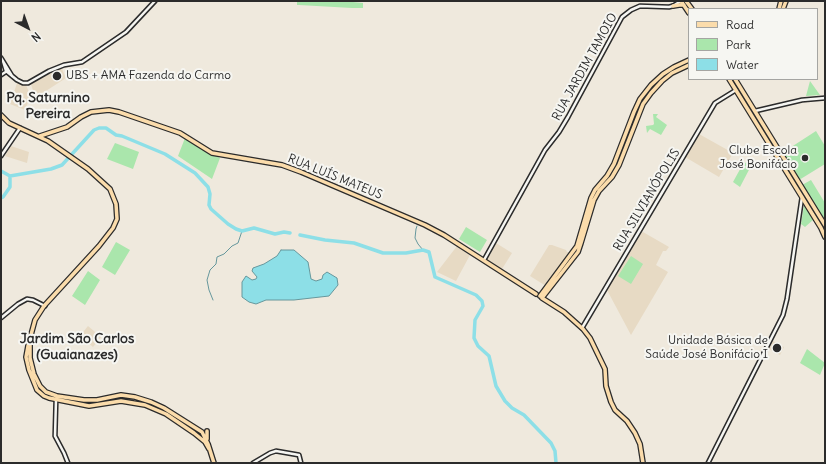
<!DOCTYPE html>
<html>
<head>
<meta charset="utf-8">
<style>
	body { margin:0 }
	#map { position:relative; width:826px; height:464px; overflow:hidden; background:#efe9dd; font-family:Delius,sans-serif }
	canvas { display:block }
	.frame { position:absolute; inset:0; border:2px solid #2b2b2b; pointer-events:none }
	.legend { position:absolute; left:688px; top:8px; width:130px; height:72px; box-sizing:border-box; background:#f6f6f2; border:1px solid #a5a5a2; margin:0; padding:5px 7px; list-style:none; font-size:12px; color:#2b2b2b }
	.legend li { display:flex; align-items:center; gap:8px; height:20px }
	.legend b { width:20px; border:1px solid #a5a5a2 }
	.north { position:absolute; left:8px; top:8px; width:40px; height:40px; -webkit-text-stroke:3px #f6f6f2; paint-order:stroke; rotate:139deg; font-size:11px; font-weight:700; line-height:16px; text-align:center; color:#2b2b2b }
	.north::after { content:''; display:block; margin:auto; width:14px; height:18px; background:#2b2b2b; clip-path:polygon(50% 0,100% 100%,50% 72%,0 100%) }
</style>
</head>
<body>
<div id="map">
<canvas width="826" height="464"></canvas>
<div class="frame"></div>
<ul class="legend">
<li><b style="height:5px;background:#fbdcab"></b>Road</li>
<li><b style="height:11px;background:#aae6ac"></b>Park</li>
<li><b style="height:11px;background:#8ddfe7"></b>Water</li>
</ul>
<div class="north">N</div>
</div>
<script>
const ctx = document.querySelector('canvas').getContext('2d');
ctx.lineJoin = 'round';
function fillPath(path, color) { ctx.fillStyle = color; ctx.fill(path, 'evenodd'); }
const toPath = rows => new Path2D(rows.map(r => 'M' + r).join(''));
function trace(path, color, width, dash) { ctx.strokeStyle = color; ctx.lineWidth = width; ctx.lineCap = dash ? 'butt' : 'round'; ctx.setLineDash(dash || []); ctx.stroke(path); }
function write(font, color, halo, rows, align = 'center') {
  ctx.font = font + ' Delius,sans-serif'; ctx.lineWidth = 4; ctx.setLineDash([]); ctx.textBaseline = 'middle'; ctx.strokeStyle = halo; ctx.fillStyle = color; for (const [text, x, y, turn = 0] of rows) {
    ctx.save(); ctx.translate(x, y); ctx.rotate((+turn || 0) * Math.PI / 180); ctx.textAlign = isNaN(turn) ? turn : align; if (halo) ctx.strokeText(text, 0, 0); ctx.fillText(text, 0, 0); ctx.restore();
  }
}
const built = toPath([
	[60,68,62,69,66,78,35,98,31,84],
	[17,83,26,85,32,99,28,102,25,110,10,104],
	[699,134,733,153,719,177,685,157],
	[11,146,29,152,27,163,5,156],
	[643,232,669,247,666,251,663,251,656,265,668,272,631,335,607,290,641,233],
	[496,243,512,253,502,269,487,260,487,257,490,255,495,244],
	[549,245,552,245,566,250,567,252,571,252,546,286,530,276],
	[457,246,470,255,456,281,437,272],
	[88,326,101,337,93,347,80,336],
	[773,341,784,347,780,355,769,349]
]);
const green = toPath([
	[297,1,352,1,353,2,363,3,363,8,352,8,299,5,297,5],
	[810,81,820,95,806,96],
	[653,114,658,114,656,117,667,125,661,135,650,129,647,133,646,126,653,125,654,124],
	[816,131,825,146,825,164,799,180,782,153],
	[185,138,195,145,220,158,212,179,178,156],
	[115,143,139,152,133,169,107,159],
	[744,162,751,166,740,187,733,182],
	[811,180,825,203,825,223,802,185],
	[804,205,813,220,805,227,801,224],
	[466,227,487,240,480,252,459,239],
	[116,242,130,250,115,275,102,267],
	[631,256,643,264,631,284,618,276],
	[88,271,100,280,85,305,72,296],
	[807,349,825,363,820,375,800,363]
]);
const water = toPath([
	[281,250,294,250,308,262,311,279,316,281,322,279,323,275,327,272,337,278,338,285,329,296,294,300,266,300,256,304,249,302,242,297,242,282,246,276,252,280,256,279,257,277,252,271,253,268,264,264,277,256,281,250]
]);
const stream = toPath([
	[417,226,416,229,415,238,418,244,423,250],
	[213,300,209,290,207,280,210,270,216,264,217,257,224,254,232,246,238,243,242,231]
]);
const river = toPath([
	[1,171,10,176],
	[10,176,51,169,62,165,94,130,99,128,106,128,116,135,122,136,165,154,195,173,208,187,210,194,209,205,211,209,228,224,236,229,242,231,254,228,275,234,284,232,290,233],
	[1,198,3,197,10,187,10,176],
	[300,235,325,240,354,243,383,253,406,253,423,250,429,252,435,277,476,295,482,301,483,306,475,320,474,338,478,346,489,356,496,386,505,401,512,408,524,415,551,443,555,451,556,463]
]);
const minor = toPath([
	[1,58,12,76],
	[3,61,6,71,17,80,23,83,28,83,49,71,64,65,82,62,126,32,155,1],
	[1,75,7,71],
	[755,111,802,100,825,98],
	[1,156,20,128],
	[484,260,545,150,559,132,568,117,622,17,631,10,640,6,669,7,673,6,681,1],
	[1,318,18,304,27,299,33,300,45,306],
	[582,328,715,103,736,90],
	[56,400,55,436,64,453,68,463],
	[253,463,270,453,276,451,299,455,301,463],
	[708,463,783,315,787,299,802,197]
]);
const major = toPath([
	[681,1,689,13],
	[686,1,692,9],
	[673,6,679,5,684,5],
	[779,9,781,1],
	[783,9,786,1],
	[729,79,821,228,825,237],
	[735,79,825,225],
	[1,115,9,123,48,141,88,169,110,189,116,204,117,219,113,228,99,246,44,306,35,320,28,346,26,357,29,370,37,390,44,396,49,398,89,406,121,401,145,405,166,414,194,433,205,442,209,449],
	[40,136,67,127,81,117,91,112,109,110,119,112,180,133,212,153,282,165,301,172,425,225,444,235,536,294],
	[540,296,577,246,591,198,595,190,607,176,614,164,634,112,640,99,651,85,663,74,674,67,689,60],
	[542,298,578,252,581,243,594,200,599,191,612,177,619,165,643,104,651,93,662,81,672,73,689,65],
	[542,298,564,312,583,329,590,338,605,369,606,386,611,402,615,410,627,421,635,433,640,444,643,463],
	[30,344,30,358,34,374,40,386,46,392,57,396,84,400,97,400,121,395,135,397,151,402,164,408,202,432,208,444,214,463],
	[207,439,207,431]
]);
const markers = [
	[57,76,5,"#2b2b2b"],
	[805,158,4,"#2b2b2b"],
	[777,348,5,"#2b2b2b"]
];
const streetNames = [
	["RUA JARDIM TAMOIO",585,67,-61],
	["RUA LUÍS MATEUS",335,177,22],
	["RUA SILVIANÓPOLIS",647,200,-59]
];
const poiNames = [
	["UBS + AMA Fazenda do Carmo",66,76,"left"],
	["Clube Escola",797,151],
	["José Bonifácio",797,165],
	["Unidade Básica de",768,341],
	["Saúde José Bonifácio I",768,355]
];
const quarterNames = [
	["Pq. Saturnino",48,98],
	["Pereira",48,114],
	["Jardim São Carlos",77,339],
	["(Guaianazes)",77,355]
];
fillPath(built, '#e7dac4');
fillPath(green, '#aae6ac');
fillPath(water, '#8ddfe7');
trace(water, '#66979c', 1);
trace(stream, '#66979c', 1);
trace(river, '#8ddfe7', 3.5);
trace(minor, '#2b2b2b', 5.5);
trace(major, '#2b2b2b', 6);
trace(minor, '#f6f6f2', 2.5);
trace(major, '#fbdcab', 3.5);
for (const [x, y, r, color] of markers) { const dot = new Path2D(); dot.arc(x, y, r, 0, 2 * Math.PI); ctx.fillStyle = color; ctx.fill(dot); trace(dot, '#f6f6f2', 1.5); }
write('12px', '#2b2b2b', '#f6f6f2', streetNames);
write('12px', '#2b2b2b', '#f6f6f2', poiNames, 'right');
write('bold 14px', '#2b2b2b', '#f6f6f2', quarterNames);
</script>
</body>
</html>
